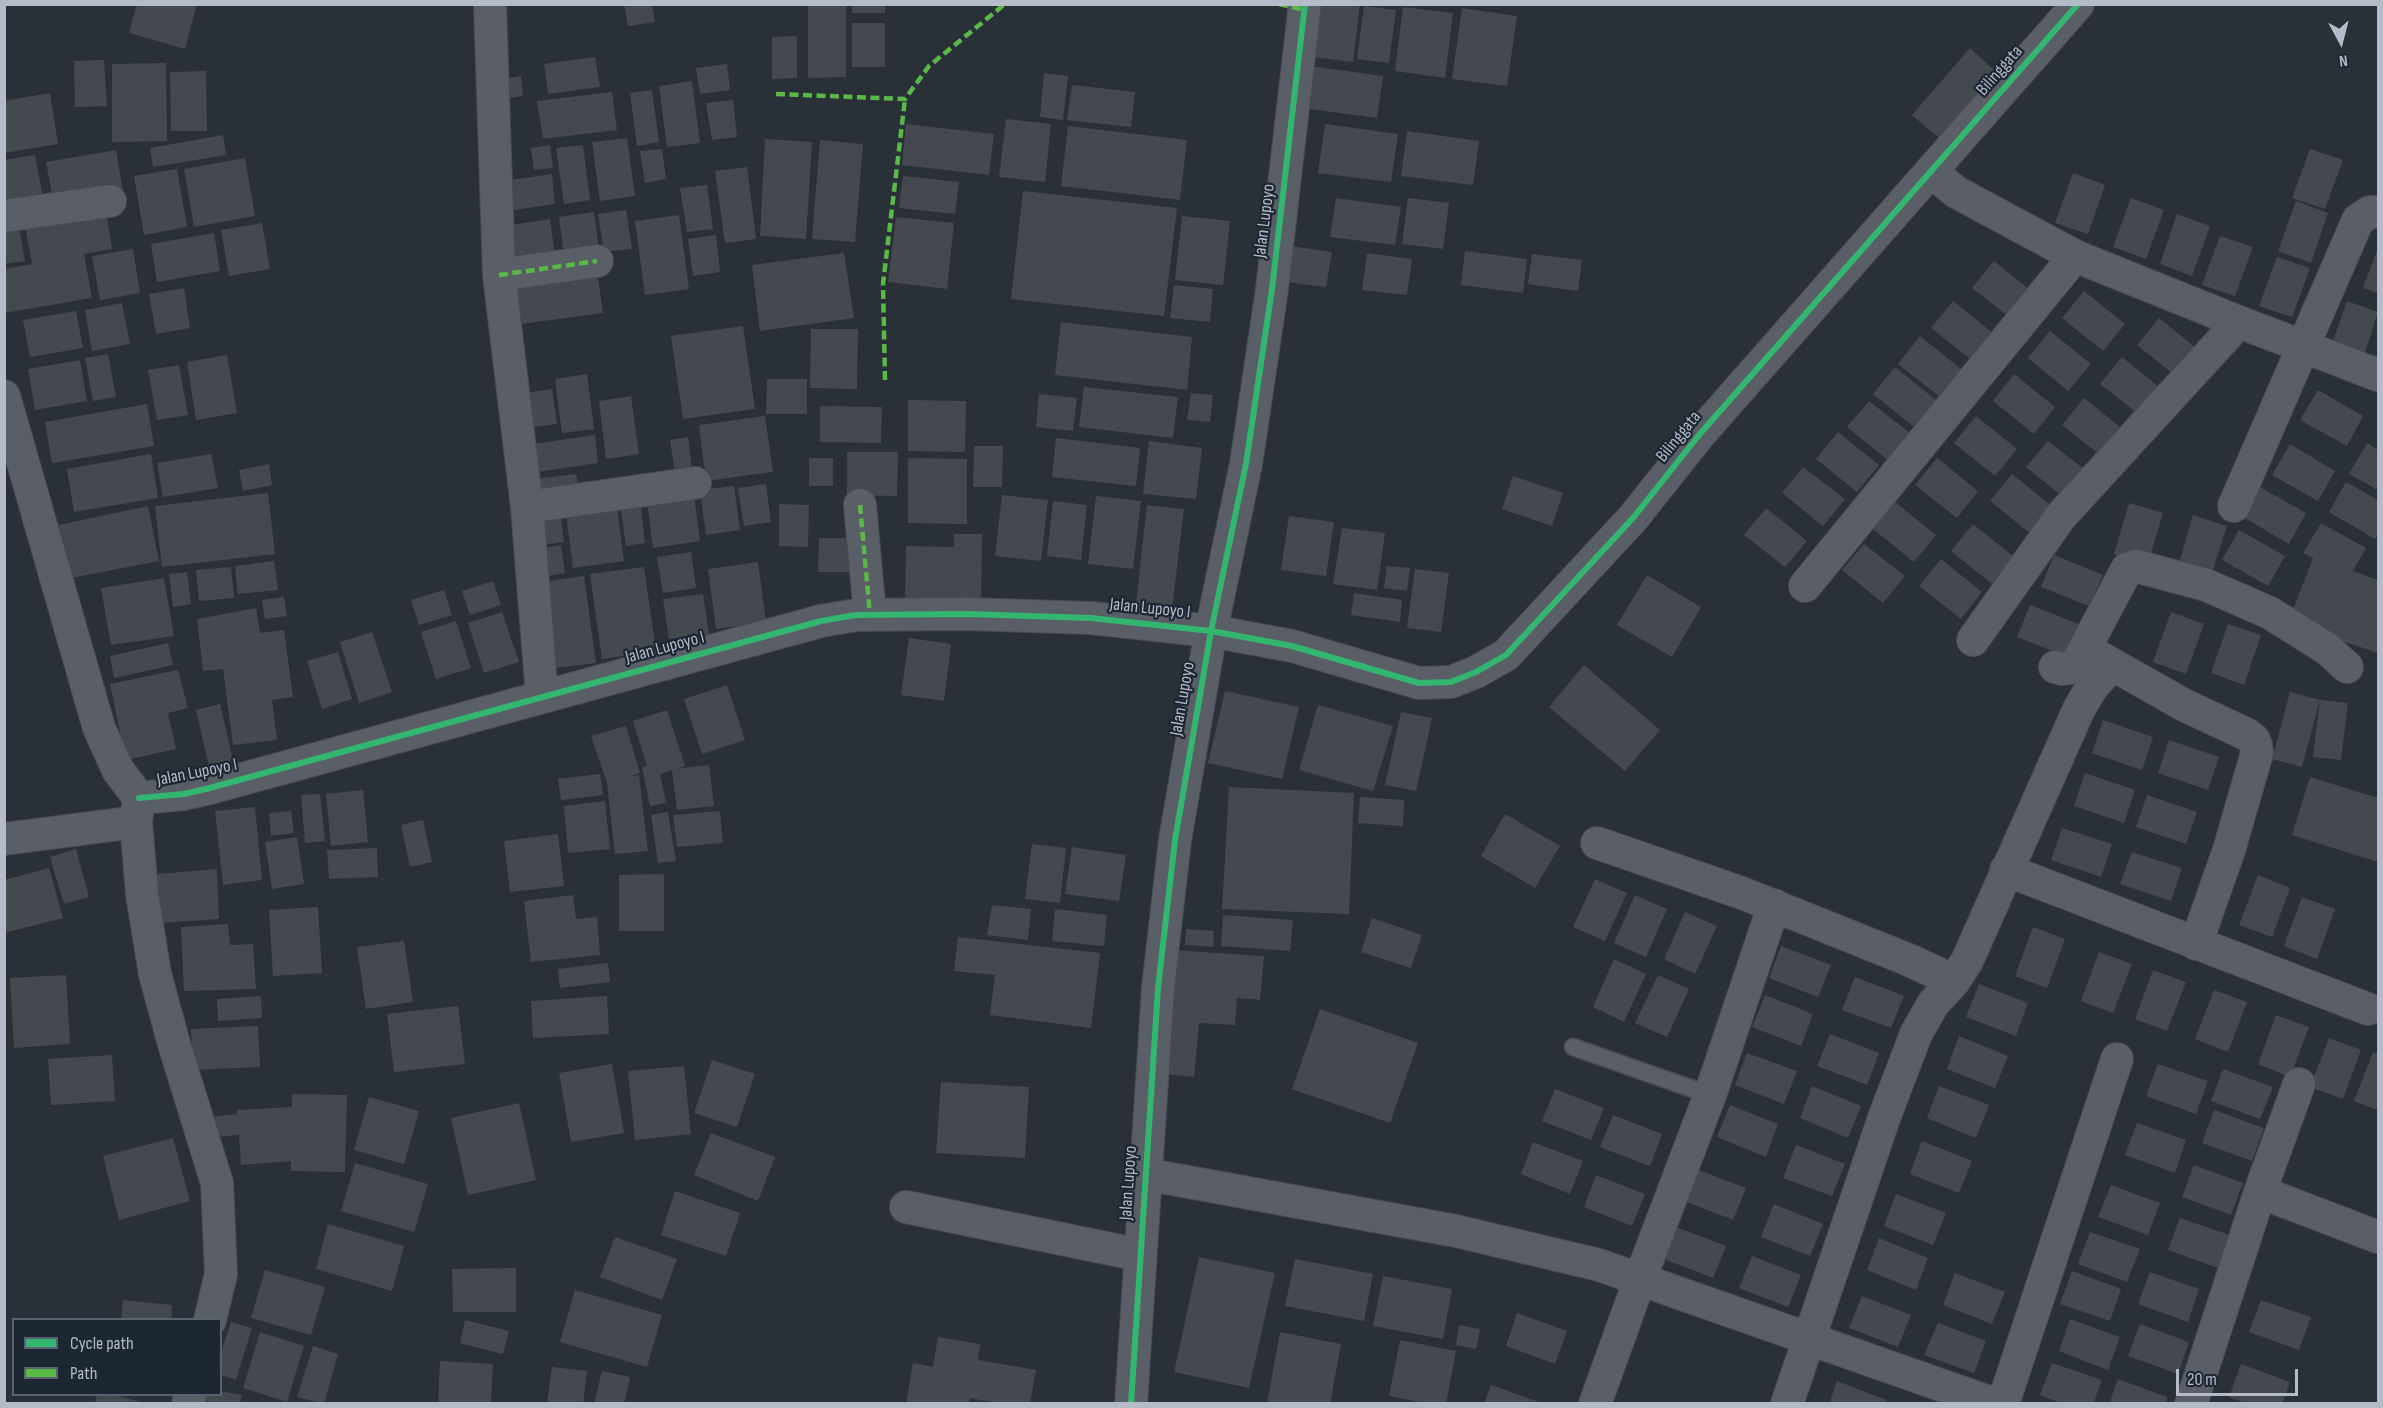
<!DOCTYPE html>
<html>
<head>
<meta charset="utf-8">
<style>
	body { margin:0 }
	#map { position:relative; width:2383px; height:1408px; overflow:hidden; background:#2a3038; font-family:"Sofia Sans Condensed",sans-serif }
	canvas { display:block }
	.frame { position:absolute; inset:0; border:6px solid #b4bcc9; pointer-events:none }
	.legend { position:absolute; left:12px; top:1318px; width:210px; height:78px; box-sizing:border-box; background:#1d2633; border:2px solid #59626f; margin:0; padding:8px 10px; list-style:none; font-size:18px; color:#b4bcc9 }
	.legend li { display:flex; align-items:center; gap:12px; height:30px }
	.legend b { width:30px; border:2px solid #59626f }
	.north { position:absolute; left:2311px; top:12px; width:60px; height:60px; -webkit-text-stroke:4px #1d2633; paint-order:stroke; rotate:173deg; font-size:16px; font-weight:700; line-height:24px; text-align:center; color:#b4bcc9 }
	.north::after { content:''; display:block; margin:auto; width:21px; height:27px; background:#b4bcc9; clip-path:polygon(50% 0,100% 100%,50% 72%,0 100%) }
	.scale { position:absolute; left:2176px; top:1369px; width:122px; height:27px; box-sizing:border-box; border:3px solid #b4bcc9; border-top:0; padding-left:8px; font-size:18px; line-height:21px; white-space:nowrap; color:#b4bcc9; -webkit-text-stroke:4px #1d2633; paint-order:stroke }
</style>
</head>
<body>
<div id="map">
<canvas width="2383" height="1408"></canvas>
<div class="frame"></div>
<ul class="legend">
<li><b style="height:8px;background:#33b770"></b>Cycle path</li>
<li><b style="height:8px;background:#58b947"></b>Path</li>
</ul>
<div class="north">N</div>
<div class="scale">20 m</div>
</div>
<script>
const ctx = document.querySelector('canvas').getContext('2d');
ctx.lineJoin = 'round';
function fillPath(path, color) { ctx.fillStyle = color; ctx.fill(path, 'evenodd'); }
const toPath = rows => new Path2D(rows.map(r => 'M' + r).join(''));
function trace(path, color, width, dash) { ctx.strokeStyle = color; ctx.lineWidth = width; ctx.lineCap = dash ? 'butt' : 'round'; ctx.setLineDash(dash || []); ctx.stroke(path); }
function write(font, color, halo, rows, align = 'center') {
  ctx.font = font + ' "Sofia Sans Condensed",sans-serif'; ctx.lineWidth = 4.5; ctx.setLineDash([]); ctx.textBaseline = 'middle'; ctx.strokeStyle = halo; ctx.fillStyle = color; for (const [text, x, y, turn = 0] of rows) {
    ctx.save(); ctx.translate(x, y); ctx.rotate((+turn || 0) * Math.PI / 180); ctx.textAlign = isNaN(turn) ? turn : align; if (halo) ctx.strokeText(text, 0, 0); ctx.fillText(text, 0, 0); ctx.restore();
  }
}
const building = toPath([
	[137,4,197,4,185,49,129,33],
	[624,4,652,4,655,22,628,26],
	[808,4,846,4,846,77,808,78],
	[852,4,885,4,885,13,852,13],
	[1320,4,1360,4,1353,62,1312,57],
	[1364,6,1396,10,1389,63,1357,59],
	[1403,7,1453,13,1445,78,1395,71],
	[1462,8,1517,16,1507,86,1452,79],
	[852,23,885,23,885,67,852,67],
	[797,36,797,78,772,79,772,37],
	[1970,48,1996,72,1939,138,1912,115],
	[595,57,600,87,548,94,544,64],
	[104,60,107,106,75,107,74,61],
	[166,63,167,141,112,142,112,64],
	[727,64,730,90,700,94,696,68],
	[1309,66,1383,76,1377,118,1303,108],
	[206,71,207,131,171,131,170,72],
	[1044,73,1068,76,1063,120,1040,117],
	[521,76,523,96,503,99,500,79],
	[692,81,700,143,667,147,659,86],
	[1072,85,1135,92,1131,127,1067,120],
	[652,90,659,142,637,146,630,93],
	[612,92,617,130,543,139,537,101],
	[50,93,58,144,4,153,4,101],
	[733,100,737,137,712,140,706,103],
	[1006,119,1051,124,1045,182,999,177],
	[906,124,994,134,989,175,902,165],
	[1325,124,1398,134,1391,182,1318,173],
	[1068,126,1187,140,1180,200,1061,186],
	[1407,131,1479,141,1473,185,1401,176],
	[223,135,226,155,153,167,150,148],
	[627,138,635,196,600,201,592,142],
	[765,139,812,142,806,239,760,236],
	[820,140,863,144,855,242,812,239],
	[550,145,553,168,534,170,531,148],
	[583,145,590,200,564,204,556,148],
	[662,149,666,179,645,183,640,151],
	[2310,149,2343,160,2325,209,2292,198],
	[116,150,123,192,54,204,46,162],
	[35,155,44,203,4,210,4,160],
	[245,158,255,216,194,227,184,169],
	[747,167,756,239,725,243,715,171],
	[177,169,187,227,144,235,134,176],
	[2073,173,2105,185,2088,234,2055,223],
	[552,174,555,204,514,210,510,180],
	[903,176,959,182,955,214,899,208],
	[707,185,713,229,687,232,680,188],
	[1023,191,1177,208,1164,316,1011,299],
	[1336,198,1401,207,1395,245,1330,237],
	[1408,198,1449,203,1443,249,1402,244],
	[2131,198,2164,210,2146,259,2113,247],
	[2296,201,2328,213,2311,263,2278,251],
	[626,210,632,249,604,252,598,214],
	[106,211,112,249,84,254,92,298,4,313,4,269,32,264,25,225],
	[594,212,599,250,564,255,559,217],
	[2177,214,2210,226,2192,276,2160,264],
	[679,215,689,289,645,295,635,221],
	[1182,216,1230,221,1223,285,1175,280],
	[896,217,954,223,947,289,888,282],
	[550,219,556,263,512,270,505,226],
	[262,223,270,269,229,276,221,230],
	[19,226,25,261,4,264,4,229],
	[214,233,220,271,157,282,151,244],
	[716,235,720,272,693,276,688,239],
	[2220,236,2253,247,2235,296,2202,285],
	[1290,246,1332,252,1326,287,1285,282],
	[2378,248,2378,293,2363,288],
	[133,249,140,293,100,300,92,256],
	[1465,251,1527,259,1523,293,1461,285],
	[844,253,854,318,760,331,752,265],
	[1367,253,1412,259,1407,295,1362,290],
	[1532,254,1582,260,1578,291,1528,284],
	[2277,257,2310,268,2292,317,2259,306],
	[1994,261,2035,294,2013,320,1972,288],
	[596,264,603,313,521,324,514,275],
	[1174,285,1213,289,1210,322,1170,318],
	[184,288,190,328,156,334,149,294],
	[2084,291,2125,324,2103,351,2062,318],
	[1953,301,1994,334,1973,361,1931,328],
	[2347,301,2378,312,2362,362,2330,350],
	[122,303,130,344,92,351,85,310],
	[76,311,83,348,30,357,23,320],
	[2159,318,2200,351,2178,378,2137,345],
	[1061,322,1192,337,1187,390,1055,375],
	[743,326,755,409,683,419,671,336],
	[811,329,858,329,857,389,810,388],
	[2050,331,2091,364,2068,391,2028,358],
	[1920,336,1961,369,1939,396,1898,364],
	[108,354,116,397,93,401,85,358],
	[227,355,237,413,196,420,187,362],
	[2122,357,2163,390,2142,417,2100,384],
	[80,360,87,401,35,410,28,369],
	[179,365,188,415,157,420,148,370],
	[1895,367,1936,400,1914,427,1873,394],
	[587,374,594,429,562,433,555,379],
	[2014,374,2055,407,2034,434,1993,401],
	[767,379,807,379,807,414,766,414],
	[1084,387,1178,397,1173,438,1079,427],
	[552,389,557,424,521,429,517,394],
	[2318,390,2363,416,2347,446,2300,420],
	[1191,393,1213,395,1210,422,1187,420],
	[1039,394,1077,398,1073,431,1036,427],
	[631,396,639,454,606,459,599,401],
	[2084,398,2125,431,2104,458,2062,425],
	[908,400,966,401,965,452,908,451],
	[1869,401,1910,433,1888,460,1847,427],
	[147,404,154,446,52,463,45,422],
	[820,406,882,407,881,443,820,442],
	[765,416,773,472,706,481,699,425],
	[1976,416,2017,449,1995,476,1954,443],
	[1838,432,1879,465,1857,492,1816,459],
	[595,435,598,463,531,473,527,445],
	[688,437,693,478,676,480,670,440],
	[1056,438,1140,448,1136,486,1052,477],
	[1149,441,1202,448,1196,499,1143,494],
	[2048,441,2089,473,2067,500,2026,467],
	[2367,443,2378,450,2378,490,2349,474],
	[2290,444,2335,471,2318,501,2272,475],
	[974,446,1003,446,1002,487,973,487],
	[847,452,898,452,897,496,847,495],
	[151,454,158,498,74,512,67,469],
	[211,454,218,488,163,497,157,463],
	[809,458,833,458,833,486,809,486],
	[908,458,967,459,967,524,908,523],
	[1937,458,1978,491,1957,518,1915,485],
	[269,464,272,485,243,491,239,470],
	[1803,467,1845,499,1823,526,1782,493],
	[576,474,579,491,537,497,535,479],
	[2012,474,2053,507,2031,534,1990,501],
	[1513,476,1563,493,1552,526,1502,509],
	[2346,482,2378,500,2378,532,2375,539,2329,512],
	[766,484,771,522,744,526,738,488],
	[734,486,740,530,706,535,700,490],
	[2260,487,2306,513,2289,544,2243,517],
	[693,488,700,541,653,548,646,494],
	[268,493,275,554,162,567,155,506],
	[1002,495,1048,500,1041,561,995,556],
	[1096,496,1141,501,1133,569,1088,564],
	[640,500,645,543,626,546,620,503],
	[1053,501,1087,505,1081,560,1047,556],
	[1895,502,1936,535,1914,562,1873,529],
	[2129,503,2163,513,2148,563,2114,554],
	[779,504,809,505,808,547,779,546],
	[1147,505,1184,509,1172,609,1136,604],
	[148,506,159,561,71,578,59,525],
	[617,507,624,561,573,568,566,514],
	[1766,508,1807,541,1785,567,1744,535],
	[560,512,564,542,534,546,529,516],
	[2193,515,2227,526,2211,576,2178,566],
	[1289,516,1334,522,1326,576,1281,570],
	[2321,523,2366,548,2353,571,2378,580,2378,653,2339,640,2340,638,2289,620,2313,558,2303,553],
	[1973,524,2014,557,1992,584,1951,551],
	[1342,528,1385,533,1377,590,1333,584],
	[2239,530,2285,556,2268,586,2222,560],
	[954,534,982,534,981,607,905,605,906,546,954,547],
	[819,538,851,538,850,572,818,572],
	[1864,544,1905,576,1883,603,1842,570],
	[561,545,565,573,536,578,532,550],
	[691,552,696,588,663,593,657,557],
	[2054,555,2103,575,2089,606,2041,587],
	[1941,559,1982,592,1961,619,1919,586],
	[274,561,278,590,238,594,235,566],
	[758,562,766,622,716,629,708,569],
	[1387,566,1410,568,1407,591,1384,588],
	[231,567,234,598,199,601,196,570],
	[644,567,656,651,602,659,590,574],
	[1415,569,1449,573,1441,632,1407,628],
	[187,572,191,604,173,607,169,574],
	[1647,575,1701,607,1672,657,1617,625],
	[584,576,596,663,554,668,542,582],
	[164,578,174,636,111,645,101,588],
	[493,581,501,605,470,615,462,591],
	[444,590,452,615,419,625,411,600],
	[1354,593,1402,600,1400,622,1351,615],
	[703,594,709,634,669,639,663,599],
	[284,597,287,616,265,619,262,600],
	[2030,605,2079,624,2066,656,2017,637],
	[256,608,260,633,284,630,293,697,272,700,277,740,233,745,223,669,203,671,197,619],
	[502,612,519,662,484,673,468,623],
	[2171,612,2204,624,2186,674,2153,662],
	[456,621,471,668,436,679,421,632],
	[2228,624,2261,635,2244,685,2211,673],
	[372,632,392,692,359,703,340,642],
	[909,638,951,644,944,701,901,695],
	[168,643,173,665,114,678,110,656],
	[338,652,352,699,322,709,307,661],
	[1584,665,1660,730,1625,771,1549,707],
	[178,670,188,708,168,713,176,749,126,760,110,684],
	[727,685,745,740,702,754,684,699],
	[1225,691,1299,707,1282,779,1208,763],
	[2290,692,2320,700,2348,703,2341,760,2313,757,2320,700,2302,767,2272,759],
	[220,704,233,760,209,766,196,710],
	[1318,705,1393,726,1373,791,1299,770],
	[667,710,685,766,675,769,709,765,714,806,677,810,672,770,660,774,666,803,650,806,642,767,647,766,633,721],
	[1401,712,1432,718,1416,791,1385,785],
	[2103,720,2153,737,2142,770,2092,753],
	[626,726,640,773,631,776,639,775,648,851,615,854,607,783,591,736],
	[2169,740,2219,757,2208,790,2158,773],
	[2085,773,2135,790,2124,823,2074,806],
	[600,774,603,795,561,800,558,779],
	[2310,777,2378,798,2378,862,2292,835],
	[1229,787,1354,793,1349,914,1222,909],
	[363,790,368,842,331,846,326,794],
	[320,794,325,841,305,843,301,795],
	[2147,795,2197,812,2186,844,2136,827],
	[1360,797,1404,800,1403,826,1358,823],
	[605,801,610,849,568,853,564,806],
	[255,807,262,880,223,885,215,811],
	[291,811,294,833,271,836,269,813],
	[720,811,723,843,677,847,673,815],
	[668,812,676,861,658,863,651,815],
	[1505,814,1560,846,1535,888,1481,856],
	[423,820,432,862,410,867,401,825],
	[2062,828,2112,844,2101,877,2051,860],
	[558,834,564,886,510,892,504,841],
	[297,837,304,884,272,889,265,842],
	[1032,844,1066,848,1060,903,1025,899],
	[1072,847,1126,855,1119,901,1065,894],
	[377,848,378,877,329,879,327,850],
	[76,849,89,897,64,904,50,857],
	[2132,852,2182,868,2171,901,2120,884],
	[49,868,63,918,4,933,4,880],
	[217,869,219,919,159,923,156,874],
	[664,874,664,931,619,931,619,875],
	[2258,875,2290,888,2272,937,2239,925],
	[1595,879,1627,893,1605,941,1573,927],
	[573,895,576,919,597,917,600,955,531,962,524,901],
	[1635,895,1667,909,1646,957,1614,943],
	[2302,897,2335,909,2317,959,2284,946],
	[992,905,1031,909,1028,940,987,935],
	[318,907,322,973,273,976,269,910],
	[1055,909,1107,915,1104,946,1052,941],
	[1685,912,1717,926,1695,974,1664,959],
	[1223,915,1293,920,1290,951,1221,946],
	[1372,918,1422,935,1411,968,1361,952],
	[228,924,230,945,253,944,256,989,184,991,181,927],
	[2033,927,2065,939,2047,988,2015,976],
	[1186,929,1214,931,1213,947,1185,945],
	[958,937,1100,953,1091,1028,990,1015,995,975,954,971],
	[404,941,413,1002,366,1009,357,947],
	[1781,946,1831,965,1818,997,1769,978],
	[1171,950,1264,956,1260,1000,1237,998,1235,1025,1199,1023,1194,1077,1163,1074],
	[2099,952,2132,964,2113,1013,2081,1001],
	[1614,959,1646,974,1624,1022,1593,1007],
	[608,963,610,982,560,988,558,969],
	[2153,970,2186,982,2167,1031,2135,1019],
	[66,975,70,1044,14,1048,10,978],
	[1658,975,1689,989,1667,1037,1635,1023],
	[1855,977,1904,996,1891,1028,1842,1010],
	[1979,984,2028,1003,2016,1036,1966,1017],
	[2214,990,2247,1002,2228,1052,2195,1039],
	[1765,995,1813,1014,1801,1046,1752,1027],
	[261,996,262,1018,218,1021,217,999],
	[607,996,609,1034,533,1038,531,1001],
	[458,1006,465,1064,394,1072,387,1014],
	[1320,1009,1418,1043,1390,1123,1292,1089],
	[2276,1015,2309,1027,2290,1077,2258,1064],
	[258,1026,260,1067,193,1070,191,1029],
	[1830,1034,1879,1053,1867,1085,1817,1066],
	[1959,1036,2008,1056,1995,1088,1947,1069],
	[2329,1038,2361,1050,2343,1099,2310,1087],
	[2373,1052,2378,1054,2378,1110,2354,1101],
	[1747,1053,1797,1071,1784,1104,1735,1085],
	[112,1055,115,1101,51,1105,48,1059],
	[712,1060,755,1074,737,1127,694,1113],
	[612,1064,624,1133,571,1142,559,1073],
	[2158,1064,2208,1081,2196,1114,2146,1096],
	[684,1066,691,1134,635,1140,628,1071],
	[2223,1069,2273,1087,2260,1119,2211,1101],
	[941,1082,1029,1087,1025,1158,936,1153],
	[1812,1086,1861,1106,1848,1138,1800,1118],
	[1939,1086,1989,1105,1976,1138,1927,1118],
	[1555,1089,1604,1108,1591,1140,1542,1121],
	[292,1094,347,1095,345,1172,291,1171,291,1161,241,1165,239,1135,213,1137,211,1117,237,1114,237,1110,292,1107],
	[369,1097,419,1111,404,1164,354,1150],
	[519,1103,536,1180,468,1195,451,1118],
	[1730,1105,1778,1124,1766,1157,1717,1137],
	[2214,1110,2264,1128,2252,1161,2202,1143],
	[1613,1115,1662,1134,1650,1166,1600,1147],
	[2137,1123,2186,1140,2175,1173,2125,1155],
	[711,1133,775,1157,758,1201,694,1175],
	[173,1138,190,1201,119,1220,103,1156],
	[1922,1141,1972,1161,1959,1193,1910,1174],
	[1533,1142,1583,1161,1570,1194,1521,1174],
	[1796,1145,1845,1164,1832,1196,1783,1178],
	[355,1163,428,1184,414,1232,341,1211],
	[2194,1165,2243,1183,2231,1215,2182,1197],
	[1696,1169,1746,1188,1733,1220,1684,1201],
	[1596,1175,1645,1194,1632,1226,1584,1207],
	[2111,1185,2160,1203,2148,1235,2098,1217],
	[675,1191,740,1213,726,1256,661,1235],
	[1896,1194,1946,1213,1933,1245,1884,1226],
	[1774,1204,1823,1224,1810,1256,1761,1237],
	[2180,1218,2230,1235,2218,1268,2168,1250],
	[328,1224,404,1246,392,1291,316,1269],
	[1676,1227,1726,1246,1713,1278,1664,1259],
	[2090,1232,2140,1249,2127,1282,2078,1264],
	[615,1237,677,1259,662,1300,600,1277],
	[1879,1238,1928,1258,1916,1290,1867,1270],
	[1752,1256,1801,1275,1788,1307,1739,1288],
	[1199,1257,1275,1273,1249,1388,1174,1372],
	[1295,1259,1373,1274,1364,1321,1285,1306],
	[516,1268,516,1312,453,1312,452,1269],
	[265,1270,325,1287,311,1335,251,1318],
	[2072,1271,2121,1289,2110,1321,2060,1304],
	[2150,1272,2199,1289,2188,1322,2138,1304],
	[1955,1273,2005,1292,1992,1324,1943,1305],
	[1383,1276,1452,1289,1443,1339,1373,1326],
	[575,1290,662,1315,647,1367,560,1342],
	[1862,1296,1911,1315,1898,1347,1849,1328],
	[123,1300,172,1305,171,1320,121,1320],
	[2261,1300,2311,1317,2299,1350,2249,1332],
	[1517,1313,1567,1331,1555,1364,1506,1346],
	[2070,1319,2120,1337,2108,1370,2059,1351],
	[465,1320,509,1331,503,1354,460,1343],
	[231,1322,252,1328,236,1380,220,1375,220,1355],
	[1938,1323,1986,1341,1974,1373,1924,1355],
	[2140,1324,2189,1342,2178,1374,2128,1356],
	[1459,1325,1480,1329,1476,1349,1456,1345],
	[260,1332,304,1346,287,1402,243,1388],
	[1280,1332,1341,1344,1330,1404,1267,1404],
	[938,1337,980,1344,978,1360,1036,1370,1030,1404,1002,1404,970,1398,969,1404,906,1404,913,1363,933,1367],
	[1400,1340,1456,1351,1446,1404,1430,1404,1389,1396],
	[313,1346,338,1354,324,1404,297,1397],
	[440,1361,493,1364,491,1404,438,1404],
	[2052,1363,2102,1380,2093,1404,2063,1404,2040,1395],
	[2241,1364,2290,1382,2282,1404,2247,1404,2229,1397],
	[552,1367,587,1371,583,1404,547,1404],
	[602,1371,630,1377,624,1404,594,1404],
	[2118,1379,2167,1397,2165,1404,2109,1404],
	[1837,1381,1886,1400,1885,1404,1829,1404],
	[1491,1385,1542,1403,1542,1404,1484,1404],
	[220,1391,242,1395,240,1404,200,1404,201,1394,220,1394],
	[97,1394,110,1394,149,1404,95,1404]
]);
const service = toPath([
	[1573,1047,1710,1095]
]);
const minor = toPath([
	[490,4,499,275,527,507,542,696],
	[1932,172,1956,192,2075,256,2239,322,2378,375],
	[4,216,110,201],
	[499,275,597,261],
	[4,396,99,728,118,770,139,798,136,822,142,894,155,974,174,1044,217,1183,221,1274,210,1320],
	[860,505,870,615],
	[2234,506,2358,220,2370,212,2378,212],
	[527,507,695,483],
	[1805,586,2075,256],
	[1973,640,2061,516,2239,322],
	[2085,649,2184,705,2248,735,2254,740,2256,745,2257,753,2229,850,2196,944],
	[2055,667,2062,669,2070,668,2077,663,2127,569,2136,566,2206,585,2270,613,2326,648,2347,667],
	[139,798,184,794,206,789,821,621,856,615,967,614,1091,618,1211,631,1292,646,1419,683,1451,682,1476,672,1506,655,1633,518,1699,435,2078,4],
	[4,839,136,822],
	[1597,843,1742,893,1909,960,1954,981],
	[2006,870,2368,1009],
	[1145,1174,1456,1231,1599,1265,1995,1404],
	[2260,1192,2378,1237],
	[906,1207,1140,1255],
	[188,1404,190,1394],
	[1131,1404,1158,988,1175,840,1211,631,1246,464,1272,289,1305,4],
	[1595,1404,1640,1279,1710,1095,1774,905],
	[1787,1404,1884,1118,1916,1034,1933,1004,1954,981,1967,961,2079,709,2092,687,2112,665],
	[2003,1404,2117,1059],
	[2191,1404,2260,1192,2299,1084]
]);
const quiet = toPath([
	[1279,4,1305,10],
	[776,94,905,99,929,66,1005,4],
	[499,275,597,261],
	[885,380,883,284,905,99],
	[860,505,870,615]
]);
const cycleway = toPath([
	[139,798,184,794,206,789,821,621,856,615,967,614,1091,618,1211,631,1292,646,1419,683,1451,682,1476,672,1506,655,1633,518,1699,435,2078,4],
	[1131,1404,1158,988,1175,840,1211,631,1246,464,1272,289,1305,4]
]);
const streetNames = [
	["Bilinggata",2000,71,-49],
	["Jalan Lupoyo",1265,221,-83],
	["Bilinggata",1679,437,-51],
	["Jalan Lupoyo I",1150,609,6],
	["Jalan Lupoyo I",665,648,-15],
	["Jalan Lupoyo",1183,699,-80],
	["Jalan Lupoyo I",197,773,-11],
	["Jalan Lupoyo",1129,1183,-86]
];
fillPath(building, '#444950');
trace(service, '#484c53', 19);
trace(minor, '#484c53', 34);
trace(service, '#5a5e66', 16);
trace(minor, '#5a5e66', 32);
trace(quiet, '#58b947', 4.5, [9, 4.5]);
trace(cycleway, '#33b770', 6);
write('18px', '#b4bcc9', '#1d2633', streetNames);
</script>
</body>
</html>
